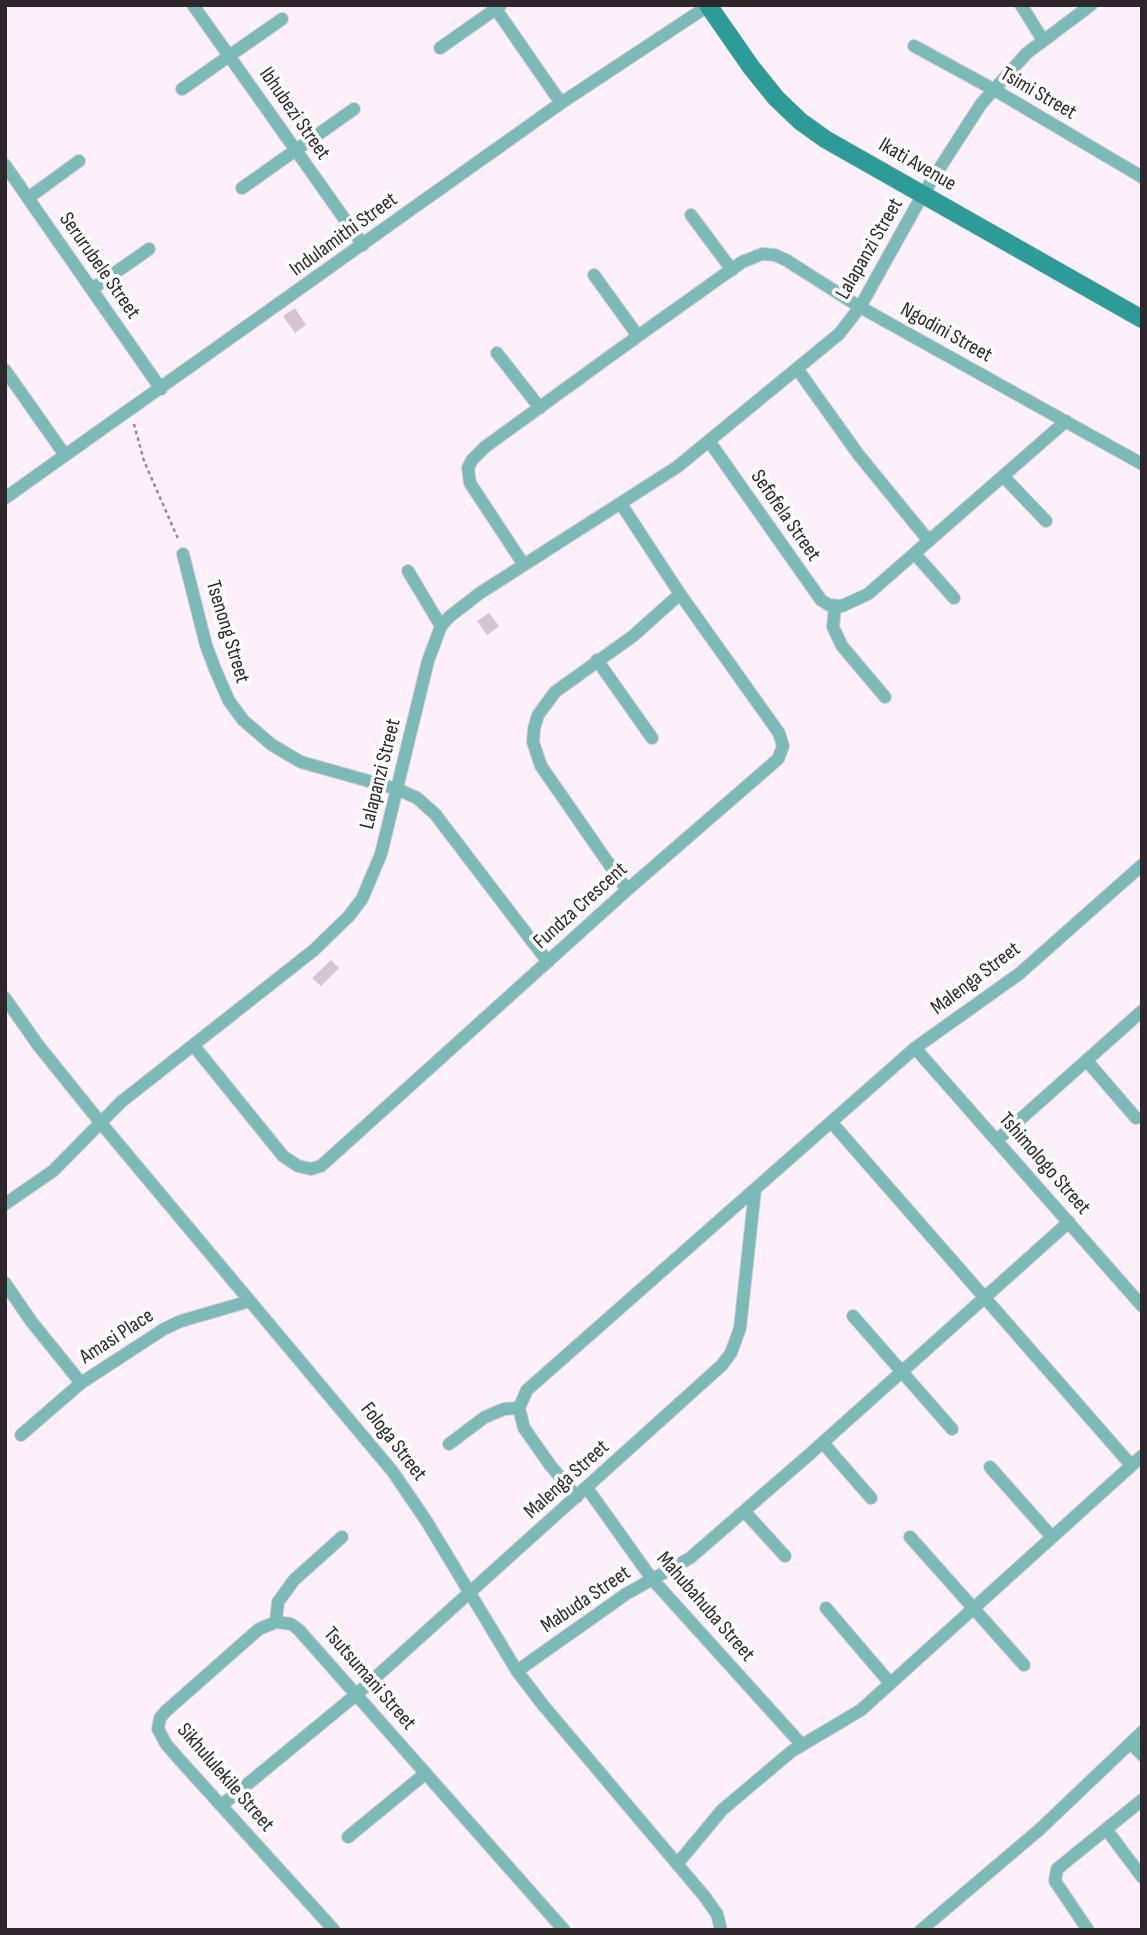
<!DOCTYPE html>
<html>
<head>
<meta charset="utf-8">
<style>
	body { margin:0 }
	#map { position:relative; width:1147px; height:1935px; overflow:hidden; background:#fef0fa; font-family:"Sofia Sans Condensed",sans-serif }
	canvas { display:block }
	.frame { position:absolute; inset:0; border:7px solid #2d272b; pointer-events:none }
</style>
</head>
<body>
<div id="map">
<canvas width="1147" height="1935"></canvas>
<div class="frame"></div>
</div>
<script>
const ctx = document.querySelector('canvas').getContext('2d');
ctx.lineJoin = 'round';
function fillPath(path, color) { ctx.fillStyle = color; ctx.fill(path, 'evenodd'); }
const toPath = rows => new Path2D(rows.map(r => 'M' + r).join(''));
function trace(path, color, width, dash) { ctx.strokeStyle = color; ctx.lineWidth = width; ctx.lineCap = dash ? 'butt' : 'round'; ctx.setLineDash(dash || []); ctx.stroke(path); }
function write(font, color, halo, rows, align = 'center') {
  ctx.font = font + ' "Sofia Sans Condensed",sans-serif'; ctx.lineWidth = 7; ctx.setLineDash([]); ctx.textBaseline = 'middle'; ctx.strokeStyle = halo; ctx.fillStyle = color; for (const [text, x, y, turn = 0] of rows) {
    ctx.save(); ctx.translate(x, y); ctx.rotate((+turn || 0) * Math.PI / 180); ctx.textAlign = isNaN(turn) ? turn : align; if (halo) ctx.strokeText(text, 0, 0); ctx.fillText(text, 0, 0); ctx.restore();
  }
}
const building = toPath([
	[272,70,295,100,284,109,262,77],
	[295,308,306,325,295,333,283,316],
	[489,613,499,626,487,635,477,621],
	[331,960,339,968,321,986,312,978]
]);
const path = toPath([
	[134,424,144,461,179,541]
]);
const street = toPath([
	[193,5,363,245],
	[493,5,561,103],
	[1021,5,1043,40],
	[914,46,993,89,1142,177],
	[440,48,500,6],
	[182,89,282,19],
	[5,165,161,389],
	[242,188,354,109],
	[28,198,79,161],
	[691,215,732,270],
	[594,275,638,336],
	[92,289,149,249],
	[497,353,540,408],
	[5,370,65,455],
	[798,370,858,454,929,541],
	[709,441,821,600,829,605,842,606,868,594,1066,421],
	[1003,476,1046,521],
	[5,498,561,103,708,6],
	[183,554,206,645,215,669,229,701,243,720,272,745,301,762,397,789,417,798,435,814,548,962],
	[915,554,954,598],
	[524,565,470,483,468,468,472,460,485,447,638,336,742,262,762,254,775,255,786,260,860,307,1142,464],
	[408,571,441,626],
	[835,607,833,627,842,646,885,697],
	[597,660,652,738],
	[627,890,541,766,533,742,534,729,538,715,555,692,633,636,680,594],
	[5,998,38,1045,100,1122,393,1472,427,1522,517,1671,543,1705,705,1897,717,1914,721,1930],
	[194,1046,283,1156,298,1166,311,1169,321,1166,627,890,778,759,783,746,779,733,680,594,621,504],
	[915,1048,1142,1306],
	[1087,1061,1136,1118],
	[832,1123,1131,1465],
	[997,1140,1142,1011],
	[5,1204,53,1171,121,1102,314,950,349,916,362,899,381,854,428,661,441,626,449,617,480,593,677,467,839,334,860,307,923,194,981,104,1027,53,1091,5],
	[5,1283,31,1321,81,1383],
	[853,1316,952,1429],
	[21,1435,81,1383,164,1329,181,1321,250,1301],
	[823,1443,871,1498],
	[449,1444,485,1417,504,1409,519,1408],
	[990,1467,1052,1537],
	[587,1488,652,1579,802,1745],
	[577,1497,550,1465,524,1428,519,1408,527,1390,915,1048,1019,974,1142,865],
	[744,1511,785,1556],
	[910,1537,1024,1665],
	[826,1608,890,1683],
	[276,1622,278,1602,294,1580,342,1537],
	[517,1671,626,1594,690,1558,811,1453,1069,1222],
	[1131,1743,1142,1755],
	[222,1805,357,1694,722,1365,731,1353,740,1328,755,1190],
	[1106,1829,1142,1877],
	[348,1837,426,1773],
	[678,1863,722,1810,792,1751,861,1710,1142,1456],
	[334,1930,179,1759,166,1744,158,1729,160,1718,166,1711,259,1629,276,1622,291,1624,299,1630,564,1930],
	[921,1930,1039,1830,1142,1732],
	[1088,1930,1055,1881,1057,1869,1142,1800]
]);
const secondary = toPath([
	[708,5,751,67,776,98,800,121,825,139,1142,319]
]);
const streetNames = [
	["Tsimi Street",1038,94,30],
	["Ibhubezi Street",294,114,55],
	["Ikati Avenue",917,165,30],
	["Indulamithi Street",344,235,-36],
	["Lalapanzi Street",870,249,-60],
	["Serurubele Street",99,266,55],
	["Ngodini Street",946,333,29],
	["Sefofela Street",785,516,55],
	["Tsenong Street",227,632,73],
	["Lalapanzi Street",381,774,-76],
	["Fundza Crescent",581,906,-42],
	["Malenga Street",976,979,-37],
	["Tshimologo Street",1044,1164,49],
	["Amasi Place",117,1337,-33],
	["Fologa Street",393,1442,52],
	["Malenga Street",567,1480,-42],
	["Mabuda Street",586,1600,-34],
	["Mahubahuba Street",705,1607,49],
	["Tsutsumani Street",369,1679,49],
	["Sikhululekile Street",225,1778,49]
];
fillPath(building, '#d6c5d0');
trace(street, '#d8ccd5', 14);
trace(secondary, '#d8ccd5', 19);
trace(path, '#948a91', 2.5, [3.5, 3.5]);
trace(street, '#7cbab7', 12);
trace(secondary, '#2d9c99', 18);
write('21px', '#2d272b', '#fff', streetNames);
</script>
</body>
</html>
